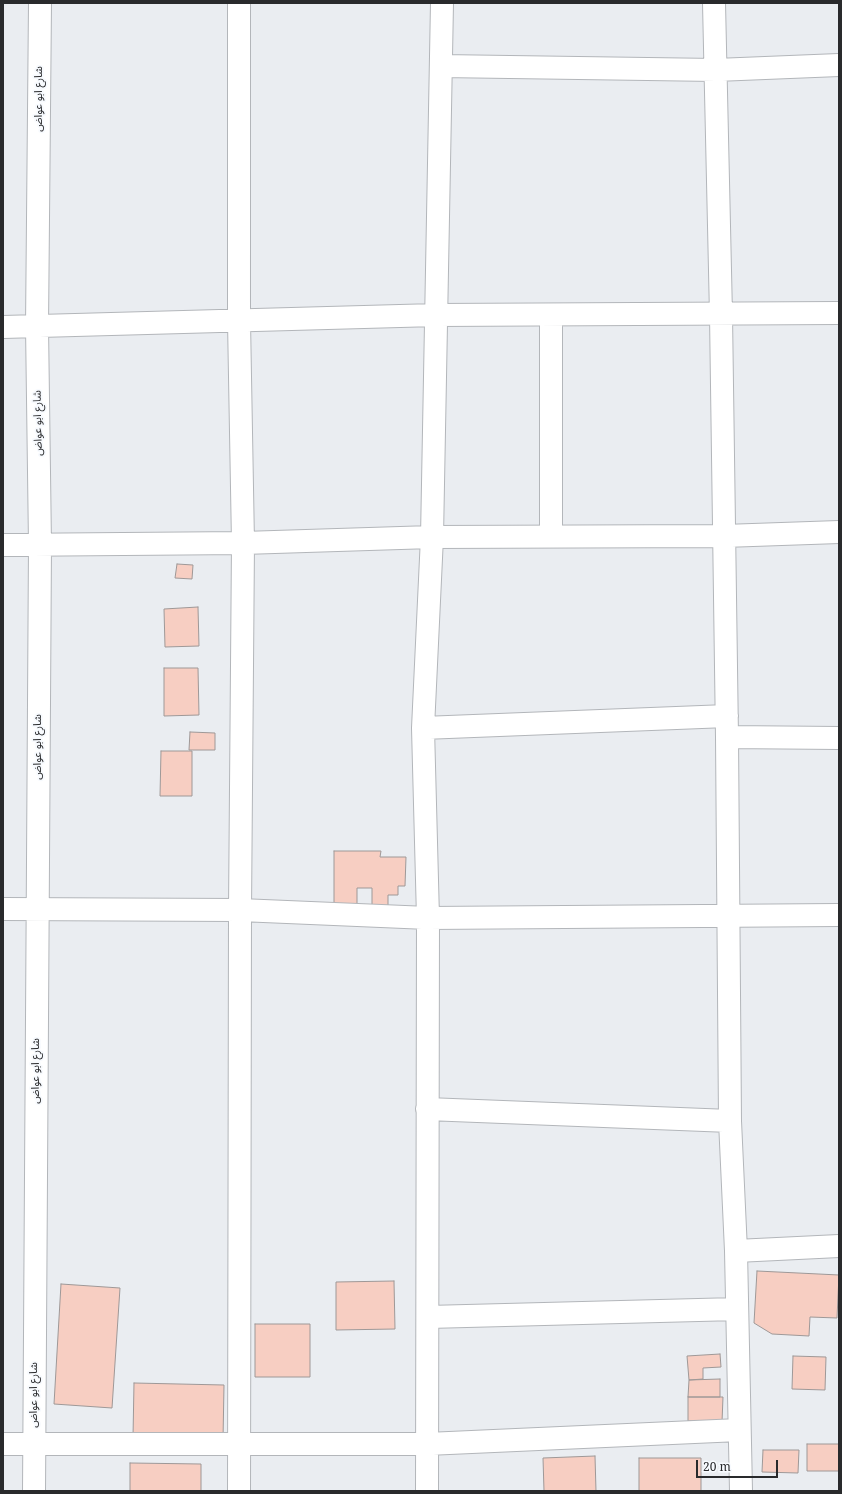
<!DOCTYPE html>
<html>
<head>
<meta charset="utf-8">
<style>
	body { margin:0 }
	#map { position:relative; width:842px; height:1494px; overflow:hidden; background:#eaedf1; font-family:"Noto Serif",serif }
	canvas { display:block }
	.frame { position:absolute; inset:0; border:4px solid #292a2c; pointer-events:none }
	.scale { position:absolute; left:696px; top:1460px; width:82px; height:18px; box-sizing:border-box; border:2px solid #292a2c; border-top:0; padding-left:5px; font-size:12px; line-height:14px; white-space:nowrap; color:#292a2c; -webkit-text-stroke:3px #f7fafe; paint-order:stroke }
</style>
</head>
<body>
<div id="map">
<canvas width="842" height="1494"></canvas>
<div class="frame"></div>
<div class="scale">20 m</div>
</div>
<script>
const ctx = document.querySelector('canvas').getContext('2d');
ctx.lineJoin = 'round';
function fillPath(path, color) { ctx.fillStyle = color; ctx.fill(path, 'evenodd'); }
const toPath = rows => new Path2D(rows.map(r => 'M' + r).join(''));
function trace(path, color, width, dash) { ctx.strokeStyle = color; ctx.lineWidth = width; ctx.lineCap = dash ? 'butt' : 'round'; ctx.setLineDash(dash || []); ctx.stroke(path); }
function write(font, color, halo, rows, align = 'center') {
  ctx.font = font + ' "Noto Serif","Noto Sans Arabic",serif'; ctx.lineWidth = 3.5; ctx.setLineDash([]); ctx.textBaseline = 'middle'; ctx.strokeStyle = halo; ctx.fillStyle = color; for (const [text, x, y, turn = 0] of rows) {
    ctx.save(); ctx.translate(x, y); ctx.rotate((+turn || 0) * Math.PI / 180); ctx.textAlign = isNaN(turn) ? turn : align; if (halo) ctx.strokeText(text, 0, 0); ctx.fillText(text, 0, 0); ctx.restore();
  }
}
const building = toPath([
	[177,564,193,565,192,579,175,578,177,564],
	[198,607,199,646,165,647,164,609,198,607],
	[164,668,198,668,199,715,164,716,164,668],
	[190,732,215,733,215,750,189,750,190,732],
	[161,751,192,751,192,796,160,796,161,751],
	[334,851,381,851,380,857,406,857,405,886,398,886,398,895,388,895,388,909,372,909,372,888,357,888,357,912,334,912,334,851],
	[757,1271,839,1275,837,1318,810,1317,809,1336,772,1334,754,1323,757,1271],
	[394,1281,395,1329,336,1330,336,1282,394,1281],
	[61,1284,120,1288,112,1408,54,1404,61,1284],
	[255,1324,310,1324,310,1377,255,1377,255,1324],
	[720,1354,721,1367,703,1368,703,1379,689,1380,687,1356,720,1354],
	[793,1356,826,1357,825,1390,792,1389,793,1356],
	[720,1379,720,1397,688,1397,689,1380,720,1379],
	[134,1383,224,1385,223,1440,133,1437,134,1383],
	[688,1397,723,1397,722,1422,688,1421,688,1397],
	[807,1444,839,1444,839,1471,807,1471,807,1444],
	[763,1450,799,1450,798,1473,762,1472,763,1450],
	[595,1456,596,1491,544,1491,543,1458,595,1456],
	[639,1458,701,1458,701,1491,639,1491,639,1458],
	[130,1463,201,1464,201,1491,130,1491,130,1463]
]);
const minor = toPath([
	[714,3,721,315,727,737,730,1121,736,1251,741,1491],
	[441,66,716,70,839,65],
	[551,315,551,536],
	[3,327,436,315,839,313],
	[3,545,243,543,432,537,724,536,839,532],
	[423,728,727,716],
	[727,737,839,738],
	[3,909,240,910,428,918,839,915],
	[427,1109,730,1121],
	[736,1251,839,1246],
	[428,1317,737,1309],
	[3,1444,427,1444,739,1430],
	[34,1491,40,545,37,326,40,3],
	[239,1491,240,910,243,543,239,321,239,3],
	[427,1491,428,918,423,728,432,537,442,3]
]);
const streetNames = [
	["شارع ابو عواض",39,99,-90],
	["شارع ابو عواض",38,423,-91],
	["شارع ابو عواض",38,747,-90],
	["شارع ابو عواض",36,1071,-90],
	["شارع ابو عواض",34,1395,-90]
];
fillPath(building, '#f7cec2');
trace(building, '#9e9897', 1);
trace(minor, '#b3b6ba', 24);
trace(minor, '#fff', 22);
write('11px', '#292a2c', '#f7fafe', streetNames);
</script>
</body>
</html>
